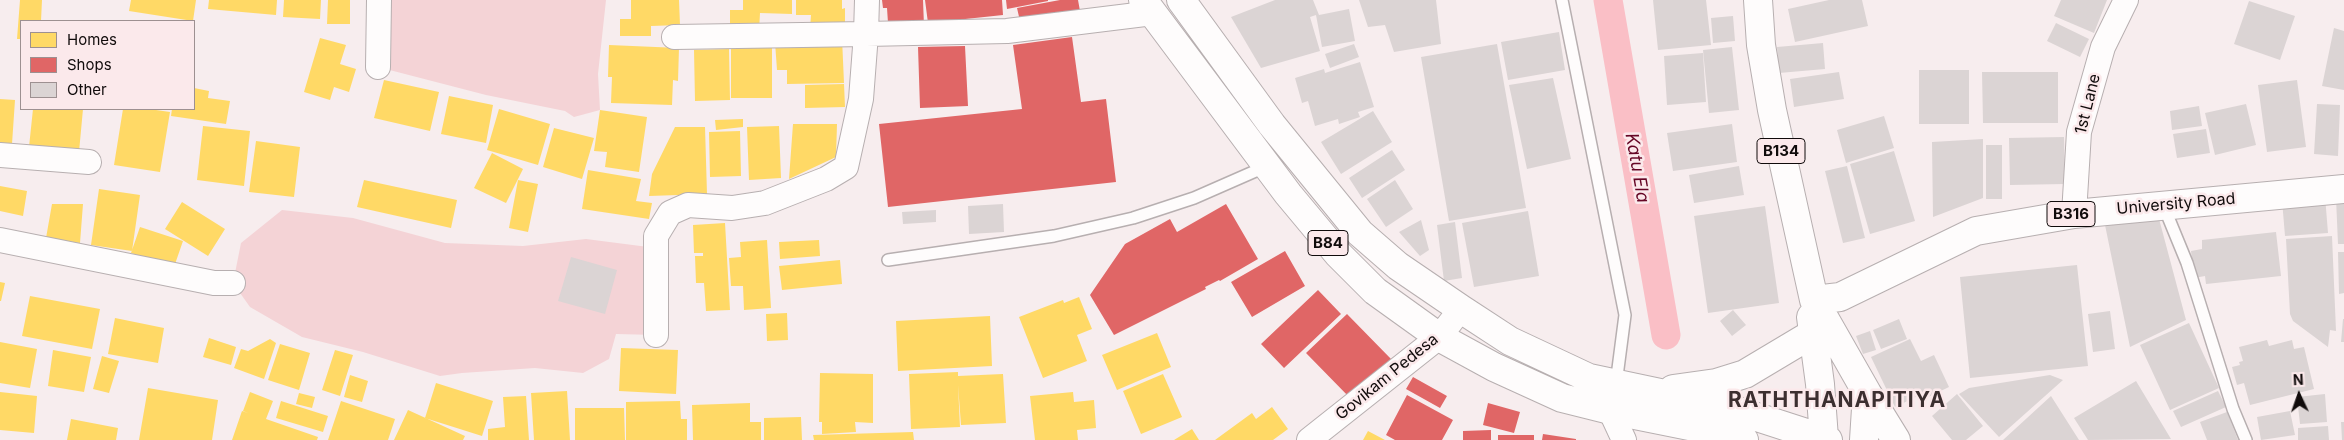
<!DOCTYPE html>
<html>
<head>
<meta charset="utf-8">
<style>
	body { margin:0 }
	#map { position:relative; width:2344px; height:440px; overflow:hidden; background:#f7edee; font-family:Inter,sans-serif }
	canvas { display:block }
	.legend { position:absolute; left:20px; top:20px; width:175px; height:90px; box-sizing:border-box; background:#fbe9eb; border:1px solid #9d9091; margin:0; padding:6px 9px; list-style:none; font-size:15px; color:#100b0b }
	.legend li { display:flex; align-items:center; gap:10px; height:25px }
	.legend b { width:25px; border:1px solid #9d9091 }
	.north { position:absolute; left:2274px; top:370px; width:50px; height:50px; -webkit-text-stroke:4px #fbe9eb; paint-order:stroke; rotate:357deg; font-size:14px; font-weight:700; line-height:20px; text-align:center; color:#100b0b }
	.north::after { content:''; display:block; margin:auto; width:18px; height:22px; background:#100b0b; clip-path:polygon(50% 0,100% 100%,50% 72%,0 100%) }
</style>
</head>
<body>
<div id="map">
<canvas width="2344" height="440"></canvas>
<ul class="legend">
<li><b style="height:14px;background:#ffd966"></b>Homes</li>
<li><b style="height:14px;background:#e06666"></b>Shops</li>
<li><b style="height:14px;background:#dbd4d4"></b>Other</li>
</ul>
<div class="north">N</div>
</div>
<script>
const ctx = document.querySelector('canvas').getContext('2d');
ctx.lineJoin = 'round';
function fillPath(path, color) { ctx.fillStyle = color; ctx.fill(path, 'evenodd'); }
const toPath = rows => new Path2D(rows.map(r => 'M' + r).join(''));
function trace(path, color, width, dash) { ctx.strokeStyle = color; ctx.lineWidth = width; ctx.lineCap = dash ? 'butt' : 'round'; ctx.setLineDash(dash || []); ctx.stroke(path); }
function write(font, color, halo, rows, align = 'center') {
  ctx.font = font + ' Inter,sans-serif'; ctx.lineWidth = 5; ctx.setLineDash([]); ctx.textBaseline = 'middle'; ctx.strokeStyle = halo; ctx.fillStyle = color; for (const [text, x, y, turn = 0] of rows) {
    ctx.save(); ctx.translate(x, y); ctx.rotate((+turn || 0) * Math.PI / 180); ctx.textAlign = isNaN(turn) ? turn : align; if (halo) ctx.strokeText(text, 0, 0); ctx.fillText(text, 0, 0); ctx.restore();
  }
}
const green = toPath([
	[379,0,606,0,598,74,600,110,574,117,565,111,486,95,378,67],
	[282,210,353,218,445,243,523,246,586,239,656,248,656,335,616,334,609,359,583,373,535,368,462,373,440,376,363,352,302,337,250,307,233,283,241,243]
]);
const homes = toPath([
	[20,0,42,0,41,21,21,21,21,39,17,39],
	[131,0,196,0,193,21,129,11],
	[209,0,277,0,276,15,208,9],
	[284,0,321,0,320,19,283,17],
	[328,0,350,0,350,24,327,24],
	[631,0,679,0,680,25,651,26,651,36,620,36,620,19,631,19],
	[743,0,792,0,792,14,760,13,759,31,730,30,730,10,743,10],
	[796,0,842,0,842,9,845,8,845,29,810,29,811,15,796,15],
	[320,38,346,45,340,64,356,69,349,92,334,87,330,100,304,92],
	[842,38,844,83,787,84,787,70,777,70,775,42],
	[609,45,679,48,678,81,673,80,672,105,611,103,612,77,608,77],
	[731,46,772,46,772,98,731,98],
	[729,49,730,100,695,101,694,50],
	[384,80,439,92,430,131,374,118],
	[844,84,845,107,805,108,805,85],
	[194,88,209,91,208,98,230,101,226,124,171,116,172,109,194,109],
	[449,96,493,105,486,143,441,134],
	[0,99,15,100,12,144,0,143],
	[33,109,83,109,79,152,29,147],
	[123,109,149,109,170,112,160,172,114,165],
	[499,109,550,124,538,165,487,150],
	[600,110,647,117,639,172,605,167,607,152,594,151],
	[743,119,743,127,716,130,715,120],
	[793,124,837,124,836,157,789,179],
	[203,126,250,131,244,186,197,180],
	[779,126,781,178,749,180,747,127],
	[675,127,705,127,707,194,649,196,652,174],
	[554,128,594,138,582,179,543,167],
	[740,131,741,176,710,177,709,132],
	[256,141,300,147,294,197,249,192],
	[492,153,523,169,506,203,474,188],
	[588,170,641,179,636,201,652,203,649,219,582,209],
	[364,180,457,200,451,228,357,207],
	[518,180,538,184,528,232,509,228],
	[0,186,27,191,23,216,0,211],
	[99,189,140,195,132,251,91,245],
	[182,202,225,229,208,256,165,229],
	[52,204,83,204,80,243,46,238],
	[725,223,730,310,706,311,704,283,696,283,695,256,703,256,703,253,694,253,693,225],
	[140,227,183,241,174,267,131,253],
	[767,240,771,308,744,310,743,286,731,286,729,258,741,257,740,242],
	[819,240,820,256,780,259,779,242],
	[840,260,842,284,782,290,779,266],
	[0,282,5,283,1,301,0,301],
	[30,296,100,309,92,349,22,336],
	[1079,297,1092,329,1077,335,1087,361,1043,378,1019,317,1063,300,1064,303],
	[787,313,788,340,767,341,766,314],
	[990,316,992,366,898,371,896,321],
	[115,318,164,328,158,363,108,354],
	[1157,333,1171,367,1117,390,1102,355],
	[209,338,236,347,231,365,203,357],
	[270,339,276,343,264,379,234,368,241,349,248,351],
	[0,342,37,349,30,388,0,383],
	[280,344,310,353,299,390,268,380],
	[621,348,678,350,676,394,619,391],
	[53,350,91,357,84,392,48,386],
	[335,350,353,355,340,396,322,390],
	[102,356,119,361,109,393,93,389],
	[958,372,958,376,1003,374,1006,423,961,425,958,385,960,427,911,429,909,374],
	[820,373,873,374,873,423,855,422,856,432,822,434,822,422,819,422],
	[1163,374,1182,417,1141,434,1123,391],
	[350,375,368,381,362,402,344,397],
	[436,383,493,401,482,436,425,418],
	[148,388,218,400,212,440,139,440],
	[567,391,570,440,534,440,531,393],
	[0,392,37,396,34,433,0,430],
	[250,392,273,401,266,419,318,437,317,440,232,440,242,411,248,413,243,411],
	[1073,392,1074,402,1094,400,1096,428,1077,430,1078,440,1035,440,1030,396],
	[299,393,315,397,312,408,296,404],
	[526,396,529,440,488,440,488,429,505,427,503,397],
	[281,401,328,416,323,432,276,418],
	[341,401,395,419,388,440,328,440],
	[680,401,681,419,687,419,687,440,626,440,626,402],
	[750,403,750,422,761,422,761,440,693,440,692,405],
	[1272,407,1288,429,1273,440,1215,440,1252,413,1256,419],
	[575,408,624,408,625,440,575,440],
	[408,410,465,436,463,440,394,440],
	[801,417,802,440,764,440,764,418],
	[71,419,118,428,116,440,67,440],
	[1192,429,1199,440,1174,440],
	[1368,431,1385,440,1363,440],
	[913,432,914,440,814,440,813,435]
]);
const shops = toPath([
	[882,0,923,0,924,26,888,23,887,8,883,8],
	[925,0,1002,0,1003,15,928,23],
	[1006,0,1048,0,1048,1,1007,9],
	[1060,0,1078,0,1080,11,1020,21,1017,8],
	[1072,37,1081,102,1106,99,1116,182,888,207,879,124,1022,109,1013,45],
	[965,46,968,106,920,108,918,47],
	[1226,204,1258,259,1220,281,1219,280,1205,287,1206,289,1114,335,1090,295,1125,244,1170,219,1177,232],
	[1285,251,1305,286,1252,317,1231,282],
	[1318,290,1341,314,1284,368,1261,344],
	[1347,314,1392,360,1351,399,1306,353],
	[1413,377,1447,396,1440,408,1406,389],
	[1407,395,1453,420,1442,440,1395,440,1386,435],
	[1488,403,1520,412,1514,433,1483,425],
	[1491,430,1491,440,1463,440,1463,431],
	[1543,434,1576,439,1576,440,1542,440],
	[1498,435,1534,435,1534,440,1498,440]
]);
const canal = toPath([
	[1608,0,1666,335]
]);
const building = toPath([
	[1275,0,1313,0,1319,15,1349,9,1355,41,1322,47,1316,15,1310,17,1320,51,1261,68,1231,17],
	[1359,0,1436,0,1441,44,1394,52,1385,25,1368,27],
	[1653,0,1706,0,1711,45,1658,50],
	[1829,0,1862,0,1868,26,1795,42,1788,9],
	[2061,0,2107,0,2094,33,2054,16],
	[2249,1,2295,16,2280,60,2234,44],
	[1733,16,1735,41,1713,43,1711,18],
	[2056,23,2089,39,2080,57,2047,41],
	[2334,28,2344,31,2344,90,2322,86],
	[1559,32,1565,70,1508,80,1501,42],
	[1823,43,1825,69,1779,73,1777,47],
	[1354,44,1359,57,1330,68,1325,54],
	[1497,44,1526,208,1449,221,1421,57],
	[1732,47,1739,110,1709,113,1703,50],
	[1703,53,1706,102,1667,105,1664,56],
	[1360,62,1374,107,1358,112,1360,117,1339,124,1338,119,1315,126,1308,101,1302,103,1295,78,1324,69,1325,73],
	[1919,70,1969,70,1969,124,1919,124],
	[1839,72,1844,99,1794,107,1790,79],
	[1982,72,2058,72,2058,123,1983,123],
	[1553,78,1571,159,1527,169,1509,85],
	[2297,80,2306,147,2267,152,2258,85],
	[2246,104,2256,145,2215,155,2205,113],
	[2317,104,2340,105,2338,156,2314,154],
	[2199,106,2202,126,2172,130,2170,111],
	[1373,111,1392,142,1341,174,1321,142],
	[1884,116,1894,148,1846,163,1837,130],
	[1732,124,1737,162,1673,171,1667,133],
	[2206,129,2210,153,2177,158,2173,134],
	[2064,137,2065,184,2010,185,2009,138],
	[1983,139,1983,198,1933,217,1932,142],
	[1986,145,2002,145,2002,199,1986,199],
	[1392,150,1405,170,1362,198,1349,178],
	[1894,151,1915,221,1870,234,1850,164],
	[1739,166,1744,195,1694,203,1689,175],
	[1847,166,1865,238,1843,243,1825,171],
	[1395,180,1413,209,1386,227,1367,199],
	[2325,196,2328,233,2285,236,2282,200],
	[2336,198,2344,198,2344,244,2338,244],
	[1003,204,1004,232,969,234,968,206],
	[1765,206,1779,303,1708,313,1694,216],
	[936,210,936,222,903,224,902,212],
	[1528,211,1539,276,1474,287,1462,223],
	[2158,215,2186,320,2130,347,2105,225],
	[1421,220,1429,250,1420,256,1399,232],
	[1455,222,1462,278,1444,281,1437,225],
	[2276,232,2281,276,2206,284,2205,276,2194,278,2191,251,2202,249,2202,240],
	[2332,236,2336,331,2330,330,2328,347,2293,321,2290,314,2286,239],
	[2338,252,2344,252,2344,293,2339,294],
	[571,257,617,270,605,314,558,301],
	[2077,265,2088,366,1970,378,1960,277],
	[1733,310,1746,325,1732,336,1720,321],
	[2110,311,2115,349,2093,352,2088,314],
	[1899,319,1907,339,1881,349,1873,330],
	[2343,319,2344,319,2344,342,2341,342],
	[2189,323,2219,388,2170,410,2140,345],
	[1870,331,1876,350,1863,354,1856,336],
	[1910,339,1921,361,1934,355,1949,387,1922,400,1920,395,1895,407,1871,357],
	[2267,340,2269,346,2292,340,2294,349,2304,347,2314,389,2250,405,2244,383,2237,385,2232,367,2240,365,2239,362,2243,361,2239,347],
	[2050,375,2063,380,1999,437,1959,394,1969,388],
	[2136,381,2171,439,2088,440,2074,418],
	[2218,391,2226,407,2181,427,2173,411],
	[1957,394,1983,426,1966,440,1952,440,1932,416],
	[2325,394,2327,422,2300,424,2297,397],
	[2051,396,2079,440,2003,440],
	[2290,411,2295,435,2261,440,2257,417],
	[2227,412,2238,440,2207,440,2200,422],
	[2341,422,2344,422,2344,440,2342,440],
	[2328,426,2329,440,2298,440,2298,428]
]);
const lane = toPath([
	[1562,0,1625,315,1616,384],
	[2164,207,2187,263,2233,409,2246,440],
	[888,260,1054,236,1133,218,1194,198,1267,166]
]);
const street = toPath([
	[674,37,866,34,867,0],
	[378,67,379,0],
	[0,155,89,162],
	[2074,214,2079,132,2103,47,2126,0],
	[0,240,214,283,233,283],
	[656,335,656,236,670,213,688,205,732,208,765,203,826,179,846,167,861,99,866,34,1007,31,1153,13],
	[1610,410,1624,440],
	[1309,440,1439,337,1461,309]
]);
const primary = toPath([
	[1143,0,1288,194,1338,254,1375,291,1439,337,1494,367,1562,398,1610,410,1719,432,1744,440],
	[1181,0,1272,125,1360,233,1398,266,1461,309,1510,341,1589,378,1726,407,1828,440],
	[1758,0,1761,45,1772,110,1814,300,1867,393,1864,440],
	[1814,300,1840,297,1976,231,2074,214,2344,189],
	[1811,317,1820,384,1824,438],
	[1673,389,1716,383,1745,374,1812,334],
	[1867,393,1896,440]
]);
const shields = [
	[1781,151,48],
	[2071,214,48],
	[1328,243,40]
];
const shieldNames = [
	["B134",1781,151],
	["B316",2071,214],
	["B84",1328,243]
];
const streetNames = [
	["1st Lane",2088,104,-76],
	["University Road",2176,204,-5],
	["Govikam Pedesa",1387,377,-39]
];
const waterNames = [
	["Katu Ela",1637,168,80]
];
const districtNames = [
	["RATHTHANAPITIYA",1837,401]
];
fillPath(green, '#f4d3d6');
fillPath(homes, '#ffd966');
fillPath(shops, '#e06666');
trace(canal, '#fabfc6', 29);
fillPath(building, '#dbd4d4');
trace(lane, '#b7afb0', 14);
trace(street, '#b7afb0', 26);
trace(primary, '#b7afb0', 30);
trace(lane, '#fefcfc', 11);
trace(street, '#fefcfc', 24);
trace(primary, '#fefcfc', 28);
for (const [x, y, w] of shields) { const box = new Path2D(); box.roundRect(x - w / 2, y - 12.5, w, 25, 4); ctx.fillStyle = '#fbe9eb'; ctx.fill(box); trace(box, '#100b0b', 1); }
write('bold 15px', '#100b0b', null, shieldNames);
write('16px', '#100b0b', '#fbe9eb', streetNames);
write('italic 18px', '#660625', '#fbe9eb', waterNames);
ctx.letterSpacing = '1px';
write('bold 21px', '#3c2f30', '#fbe9eb', districtNames);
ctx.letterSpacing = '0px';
</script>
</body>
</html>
